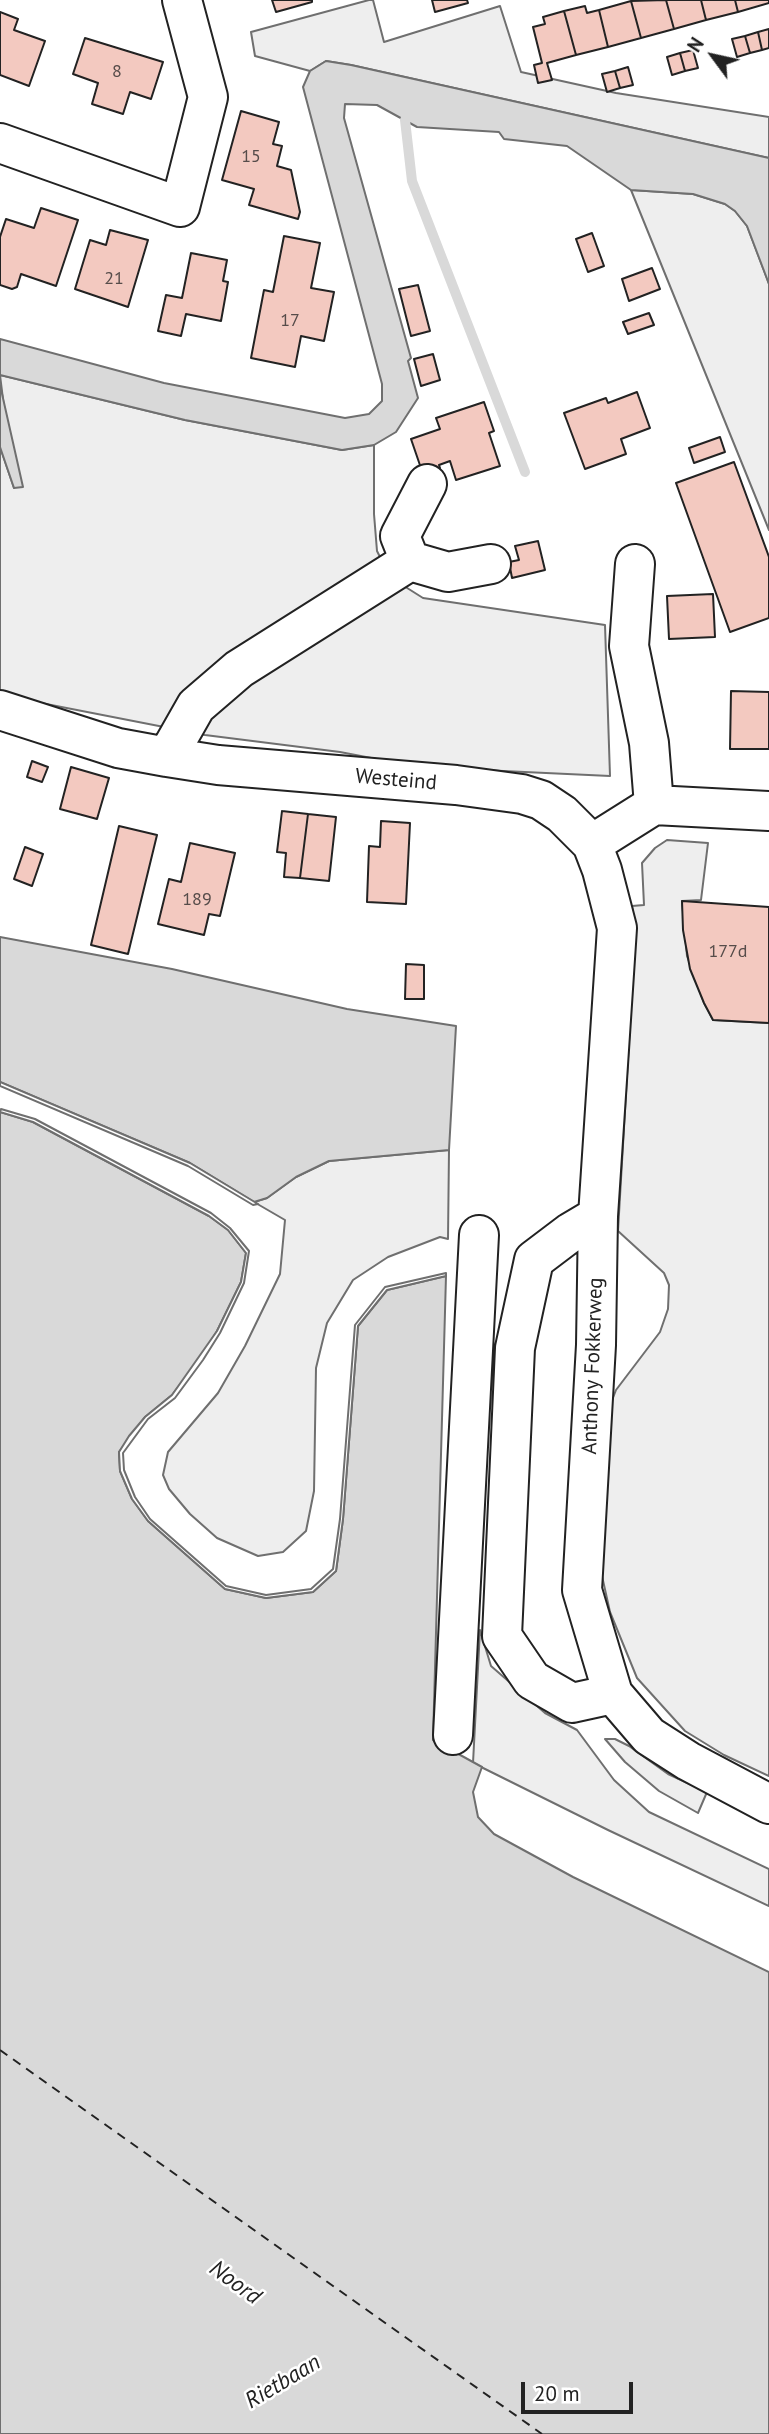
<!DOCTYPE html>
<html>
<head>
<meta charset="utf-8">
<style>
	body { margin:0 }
	#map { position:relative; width:769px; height:2434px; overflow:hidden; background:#fff; font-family:"PT Sans",sans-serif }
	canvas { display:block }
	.north { position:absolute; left:678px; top:21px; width:70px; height:70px; -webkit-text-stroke:5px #fff; paint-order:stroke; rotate:303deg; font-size:19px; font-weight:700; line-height:28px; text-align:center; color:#222 }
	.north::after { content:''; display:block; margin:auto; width:24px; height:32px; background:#222; clip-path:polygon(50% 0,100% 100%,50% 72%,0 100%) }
	.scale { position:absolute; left:521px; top:2382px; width:112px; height:32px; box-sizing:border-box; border:4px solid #222; border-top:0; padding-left:9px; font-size:21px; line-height:24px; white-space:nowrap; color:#222; -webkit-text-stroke:5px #fff; paint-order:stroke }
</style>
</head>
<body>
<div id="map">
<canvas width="769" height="2434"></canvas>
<div class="north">N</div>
<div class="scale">20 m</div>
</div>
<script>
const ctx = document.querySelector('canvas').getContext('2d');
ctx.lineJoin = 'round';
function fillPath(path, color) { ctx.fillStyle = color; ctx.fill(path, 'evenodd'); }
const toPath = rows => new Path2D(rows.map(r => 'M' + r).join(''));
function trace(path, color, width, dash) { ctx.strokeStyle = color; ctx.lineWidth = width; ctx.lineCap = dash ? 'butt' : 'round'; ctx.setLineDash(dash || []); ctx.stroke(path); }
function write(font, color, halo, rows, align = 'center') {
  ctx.font = font + ' "PT Sans",sans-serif'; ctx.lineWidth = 5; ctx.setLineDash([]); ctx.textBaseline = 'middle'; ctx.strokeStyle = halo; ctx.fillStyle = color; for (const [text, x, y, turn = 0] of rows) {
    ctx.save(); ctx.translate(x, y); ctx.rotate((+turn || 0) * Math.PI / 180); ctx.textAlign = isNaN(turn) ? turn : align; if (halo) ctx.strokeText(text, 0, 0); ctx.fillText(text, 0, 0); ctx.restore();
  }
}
const green = toPath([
	[369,0,373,0,384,42,500,6,521,72,616,93,769,117,769,158,351,65,326,61,310,71,255,56,251,32,369,0],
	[631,190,693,194,725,204,735,211,747,226,769,284,769,530,631,190],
	[0,375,185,420,342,450,374,445,374,514,377,551,387,571,404,586,423,598,605,625,610,776,418,767,340,752,205,735,0,695,0,447,14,488,0,375],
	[667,840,708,843,701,900,682,901,687,956,704,1003,713,1020,769,1023,769,1776,724,1755,685,1731,637,1678,610,1612,602,1576,611,1403,616,1390,660,1332,668,1309,669,1285,664,1273,618,1231,634,955,635,932,632,906,644,905,642,863,655,848,667,840],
	[449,1150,448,1239,440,1237,388,1257,353,1280,327,1323,316,1368,314,1491,306,1531,283,1552,258,1556,217,1538,190,1514,169,1489,163,1475,168,1452,218,1393,245,1346,280,1274,285,1220,254,1202,267,1198,296,1177,329,1161,449,1150],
	[480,1630,491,1666,545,1713,577,1730,614,1780,649,1812,769,1869,769,1906,608,1830,473,1763,480,1630],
	[605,1739,615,1739,629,1746,668,1774,707,1792,698,1813,659,1791,625,1762,605,1739]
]);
const water = toPath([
	[326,61,351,65,769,158,769,284,747,226,735,211,725,204,693,194,631,190,567,146,504,139,499,132,417,127,377,105,345,104,344,118,411,358,408,361,418,398,396,432,374,445,342,450,185,420,0,375,0,339,164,383,345,418,369,414,382,401,382,384,303,87,310,71,326,61],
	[0,385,23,487,14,488,0,447,0,385],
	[0,937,172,969,347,1009,456,1026,449,1150,329,1161,296,1177,267,1198,254,1202,190,1163,0,1082,0,937],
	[0,1112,33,1122,209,1216,228,1230,246,1253,241,1282,217,1331,200,1358,172,1395,145,1417,119,1452,120,1471,132,1499,148,1521,225,1589,266,1598,313,1592,336,1571,343,1519,358,1326,387,1290,446,1276,433,1740,482,1767,473,1792,478,1817,494,1834,573,1877,769,1972,769,2434,0,2434,0,1112]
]);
const pier = toPath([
	[0,1082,190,1163,258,1204,253,1205,188,1166,0,1086,0,1082],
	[1,1109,35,1119,211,1213,230,1228,249,1251,244,1283,220,1333,203,1360,175,1398,148,1419,123,1453,124,1470,135,1497,150,1519,226,1586,266,1595,311,1589,333,1569,340,1519,355,1325,385,1287,446,1273,446,1276,387,1290,358,1326,343,1519,336,1571,313,1592,266,1598,225,1589,148,1521,132,1499,120,1471,119,1452,129,1436,145,1417,172,1395,217,1331,241,1282,246,1253,228,1230,209,1216,33,1122,0,1112,1,1109]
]);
const stream = toPath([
	[405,120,412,181,525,472]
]);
const ferry = toPath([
	[0,2050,542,2434]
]);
const building = toPath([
	[272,0,312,0,312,2,276,12,272,0],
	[432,0,467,0,468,3,435,12,432,0],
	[666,0,701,0,706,20,674,29,666,0],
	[666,0,674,29,641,38,631,1,666,0],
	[701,0,735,0,738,12,706,20,701,0],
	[735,0,769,0,769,3,738,12,735,0],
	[631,1,641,38,608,47,599,10,631,1],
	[585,6,587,13,599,10,608,47,576,55,564,11,585,6],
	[564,11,576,55,547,63,552,80,538,83,534,65,542,63,533,27,545,24,543,17,564,11],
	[0,12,18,19,14,30,45,41,29,86,0,75,0,12],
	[769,29,769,48,762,50,758,32,769,29],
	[758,32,762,50,750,53,745,36,758,32],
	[745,36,750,53,737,57,732,39,745,36],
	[85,38,163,62,151,99,130,92,123,114,92,104,98,83,73,74,85,38],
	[693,50,698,68,685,71,680,53,693,50],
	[680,53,685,71,672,75,667,57,680,53],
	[628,67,633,85,620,88,615,71,628,67],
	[615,71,620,88,607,92,602,74,615,71],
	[241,111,279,122,273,144,282,146,277,166,291,170,300,212,298,219,249,205,254,189,222,180,241,111],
	[41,208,78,220,56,286,21,274,17,287,12,289,0,285,0,237,6,219,34,228,41,208],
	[110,230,148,240,128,307,75,289,90,240,106,245,110,230],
	[592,233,604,266,588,272,576,239,592,233],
	[284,236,320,243,311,288,334,292,324,341,301,336,295,367,251,358,264,290,273,292,284,236],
	[191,253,227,260,223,281,228,282,221,321,186,314,181,336,158,331,166,295,182,298,191,253],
	[652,268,660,289,629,301,622,279,652,268],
	[418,285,430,331,411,336,399,289,418,285],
	[649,313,654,325,628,334,623,322,649,313],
	[433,354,440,380,421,386,414,359,433,354],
	[637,392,650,428,621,439,626,454,585,469,564,413,606,398,608,403,637,392],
	[484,402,494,431,489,433,500,466,456,480,450,461,439,465,440,468,423,474,411,439,440,429,436,418,484,402],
	[720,437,725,452,694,463,689,448,720,437],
	[734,462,769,557,769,618,730,632,676,483,734,462],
	[538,541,545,570,512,578,509,562,519,560,515,546,538,541],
	[713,594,715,637,669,639,667,596,713,594],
	[731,691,769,692,769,749,730,749,731,691],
	[32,761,48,767,42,782,27,777,32,761],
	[71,767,109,778,97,819,60,809,71,767],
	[282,811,308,814,300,878,284,877,286,853,277,852,282,811],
	[308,814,336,817,329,881,300,878,308,814],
	[381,821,410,823,406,904,367,902,369,846,380,847,381,821],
	[119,826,157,835,128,954,91,945,119,826],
	[190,843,235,853,220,916,209,914,204,935,158,924,169,879,181,882,190,843],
	[25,847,43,854,32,886,14,879,25,847],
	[682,901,769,907,769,1023,713,1020,704,1003,690,969,683,930,682,901],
	[406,964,424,965,424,999,405,999,406,964]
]);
const minor = toPath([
	[0,143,180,207,208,97,182,0],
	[410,561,400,536,427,484],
	[635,564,629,646,649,743,654,805],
	[0,710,118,748,167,757,218,765,456,785,522,794,541,800,562,814,592,844,602,870,617,928,598,1216,596,1345,582,1590,613,1694,649,1736,688,1761,769,1804],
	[167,757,196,706,239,669,410,561,448,572,491,564],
	[592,844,654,805,769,811],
	[598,1216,571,1232,534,1260,515,1348,502,1636,532,1680,572,1703,613,1694],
	[453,1735,479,1235]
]);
const numberNames = [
	["8",117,72],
	["15",251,157],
	["21",114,279],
	["17",290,321],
	["189",197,900],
	["177d",728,952]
];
const streetNames = [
	["Westeind",396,780,5],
	["Anthony Fokkerweg",593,1366,-88]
];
const waterNames = [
	["Noord",235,2283,36],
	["Rietbaan",283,2382,-31]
];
fillPath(green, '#eee');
trace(green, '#6f6f6f', 2);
fillPath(water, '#d9d9d9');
trace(water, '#6f6f6f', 2);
fillPath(pier, '#fff');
trace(pier, '#6f6f6f', 2);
trace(stream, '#d9d9d9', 10);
trace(ferry, '#222', 2, [9, 7]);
fillPath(building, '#f3c9c0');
trace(building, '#222', 2);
trace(minor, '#222', 42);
trace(minor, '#fff', 38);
write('18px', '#564c4a', null, numberNames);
write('21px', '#222', '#fff', streetNames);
write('italic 23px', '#222', '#fff', waterNames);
</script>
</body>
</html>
